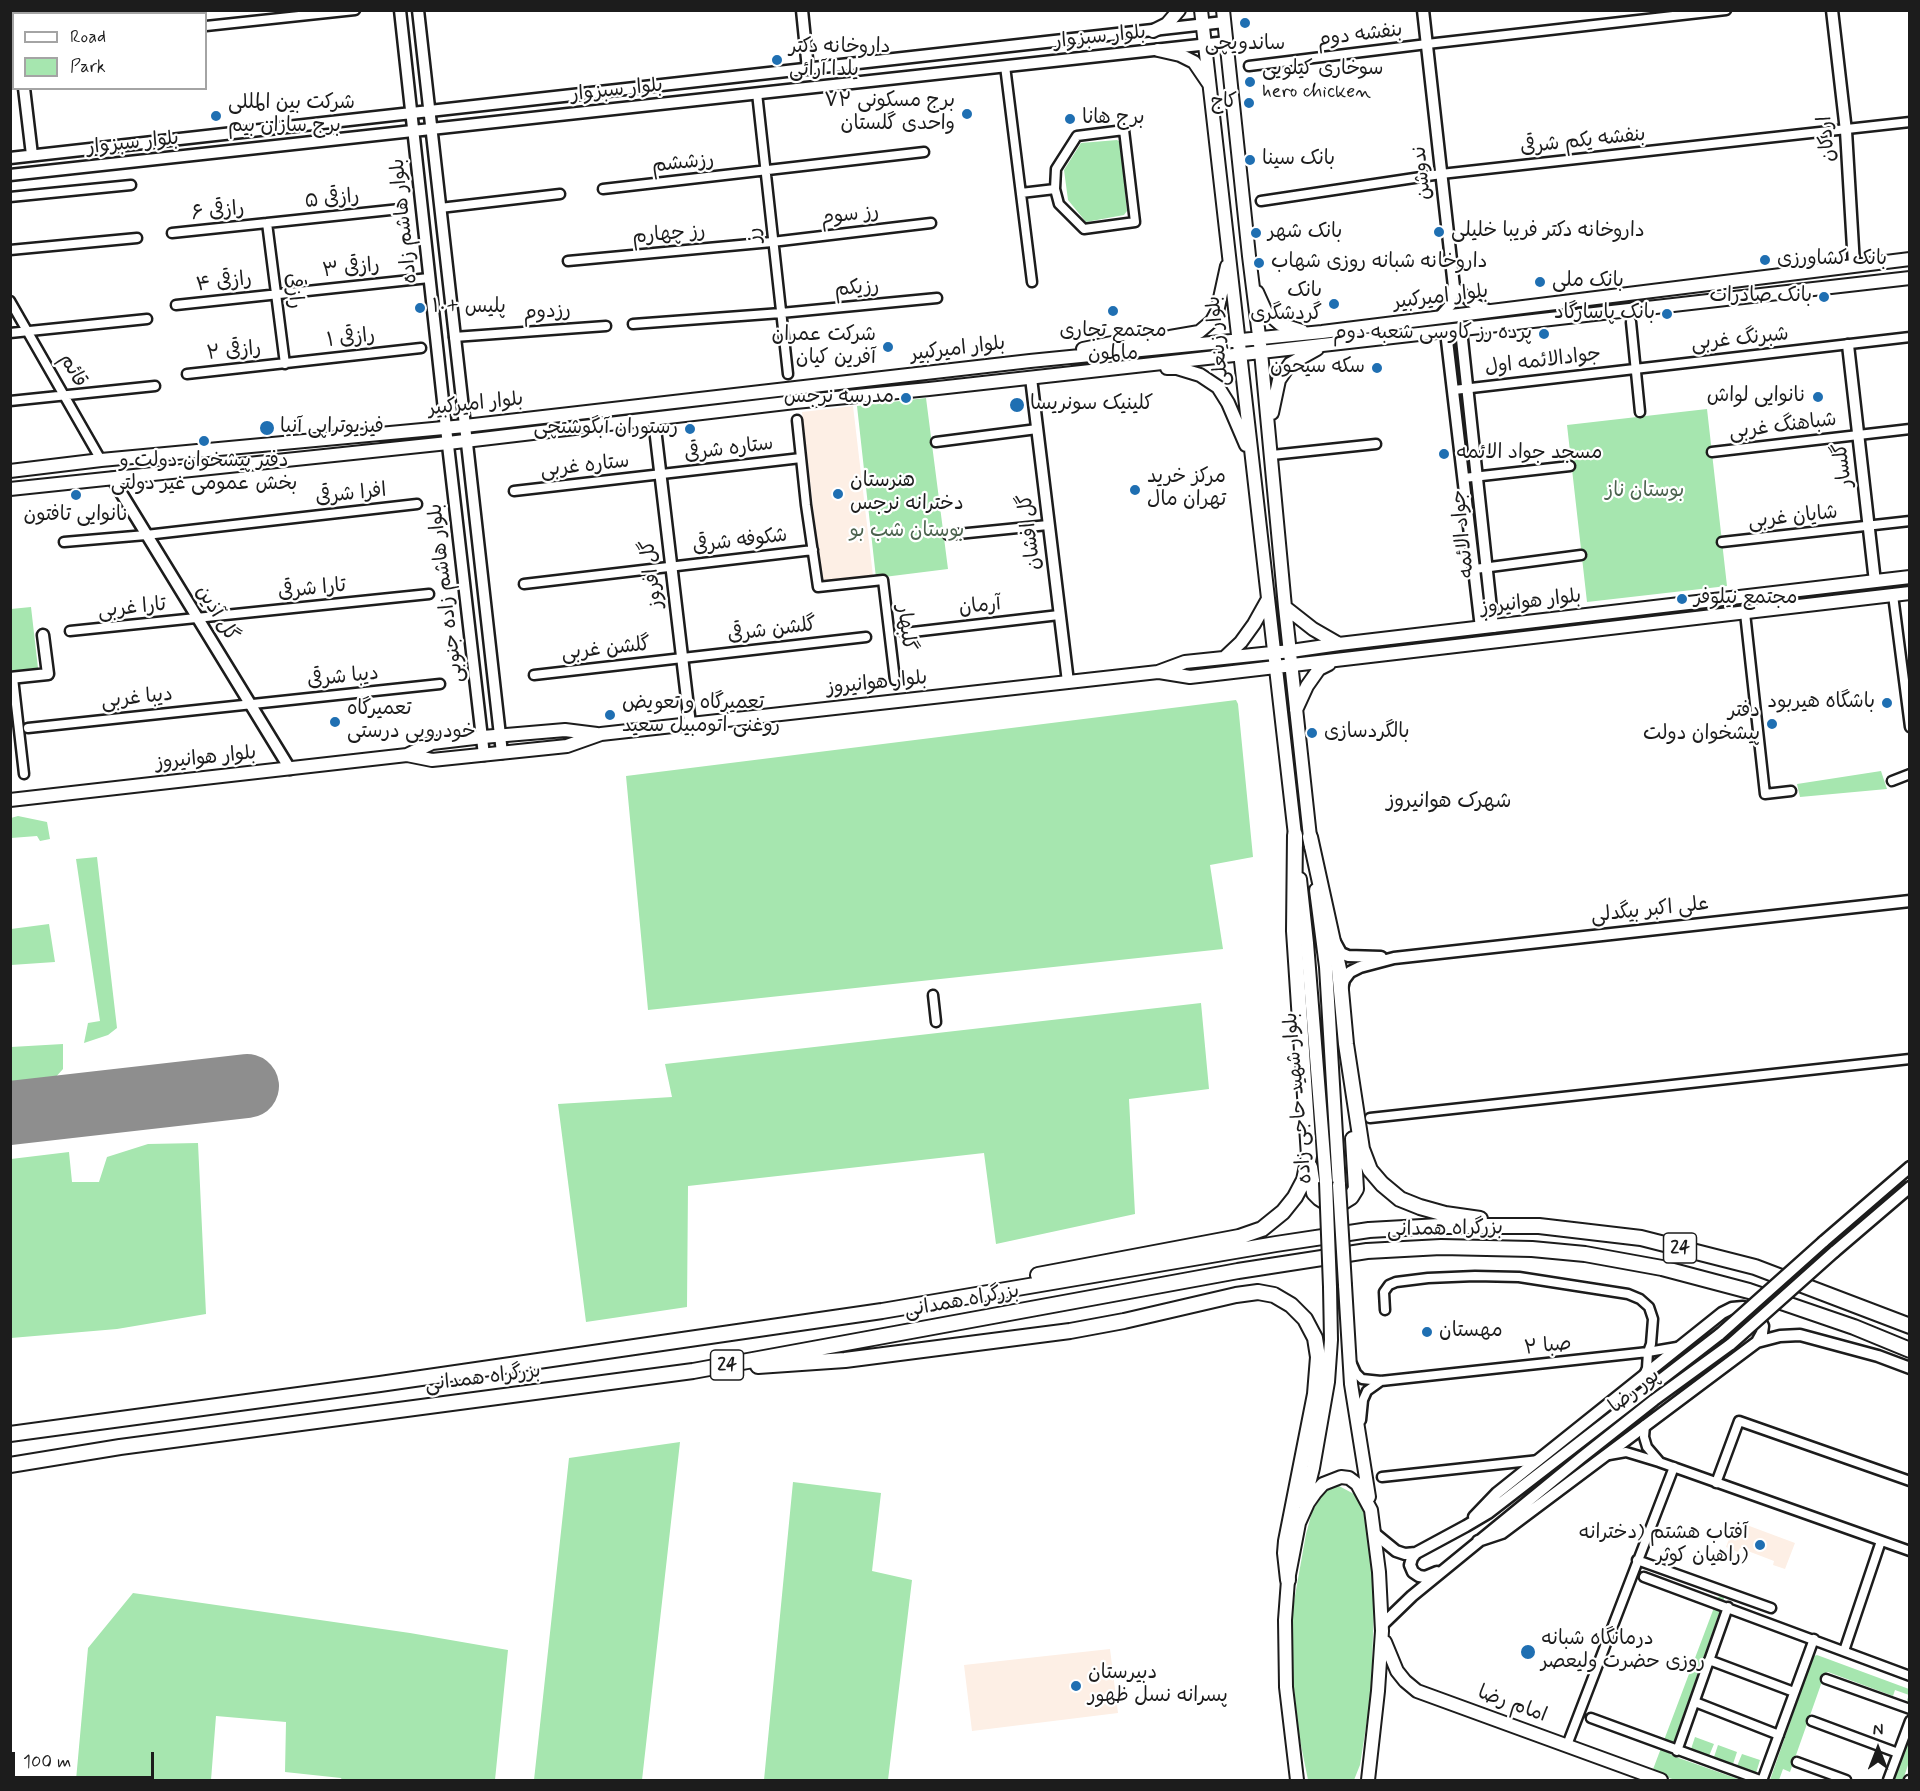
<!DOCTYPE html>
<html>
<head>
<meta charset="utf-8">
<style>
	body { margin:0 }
	#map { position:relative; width:1920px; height:1791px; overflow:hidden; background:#fff; font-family:Mynerve,sans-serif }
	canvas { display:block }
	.frame { position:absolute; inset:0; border:12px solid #1c1c1c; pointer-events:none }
	.legend { position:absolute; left:12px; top:12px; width:195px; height:78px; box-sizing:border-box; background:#fff; border:2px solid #a4a4a4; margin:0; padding:8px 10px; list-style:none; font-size:18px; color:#1c1c1c }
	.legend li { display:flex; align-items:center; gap:12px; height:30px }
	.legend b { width:30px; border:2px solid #a4a4a4 }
	.north { position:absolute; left:1848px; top:1719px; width:60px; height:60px; -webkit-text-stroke:4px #fff; paint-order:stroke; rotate:0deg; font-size:16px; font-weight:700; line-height:24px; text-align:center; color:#1c1c1c }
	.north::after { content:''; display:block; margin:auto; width:21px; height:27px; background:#1c1c1c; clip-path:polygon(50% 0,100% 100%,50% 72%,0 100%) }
	.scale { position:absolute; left:12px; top:1752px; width:142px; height:27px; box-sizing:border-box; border:3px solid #1c1c1c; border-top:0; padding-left:8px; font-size:18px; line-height:21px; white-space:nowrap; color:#1c1c1c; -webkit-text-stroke:4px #fff; paint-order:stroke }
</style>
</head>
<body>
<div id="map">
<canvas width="1920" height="1791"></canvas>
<div class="frame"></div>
<ul class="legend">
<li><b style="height:8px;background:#fff"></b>Road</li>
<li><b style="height:16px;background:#a6e6af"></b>Park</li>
</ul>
<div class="north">N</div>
<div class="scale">100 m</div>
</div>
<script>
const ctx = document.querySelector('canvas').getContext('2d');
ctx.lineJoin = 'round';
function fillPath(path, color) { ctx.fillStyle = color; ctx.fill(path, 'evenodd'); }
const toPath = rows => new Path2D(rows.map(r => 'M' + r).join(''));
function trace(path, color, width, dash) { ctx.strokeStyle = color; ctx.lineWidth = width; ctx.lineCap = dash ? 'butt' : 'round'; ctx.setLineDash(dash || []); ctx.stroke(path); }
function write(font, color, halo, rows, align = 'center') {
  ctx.font = font + ' Mynerve,"Playpen Sans Arabic",sans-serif'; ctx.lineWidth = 4.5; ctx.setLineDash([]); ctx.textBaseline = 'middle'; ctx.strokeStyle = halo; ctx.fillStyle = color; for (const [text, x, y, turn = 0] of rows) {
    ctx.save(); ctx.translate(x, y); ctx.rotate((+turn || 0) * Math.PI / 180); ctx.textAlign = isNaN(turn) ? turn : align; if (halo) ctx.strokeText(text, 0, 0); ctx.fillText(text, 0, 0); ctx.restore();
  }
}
const built = toPath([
	[853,406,873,576,822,582,802,412],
	[1736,1521,1795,1543,1785,1569,1773,1565,1774,1561,1740,1548,1738,1552,1726,1547],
	[1110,1649,1118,1713,972,1731,964,1665]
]);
const green = toPath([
	[1117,140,1120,142,1127,211,1124,215,1086,222,1068,200,1064,170,1081,143],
	[926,398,948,569,876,578,857,406],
	[1707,409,1727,586,1587,602,1567,425],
	[31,607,38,668,11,671,11,609],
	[1236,700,1238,704,1253,857,1210,865,1223,949,648,1010,626,776],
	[1881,771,1887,789,1800,797,1797,784],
	[18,816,47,822,50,839,40,841,37,836,11,838,11,818],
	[97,857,117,1028,108,1035,84,1043,88,1023,100,1021,76,859],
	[49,924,55,962,11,965,11,929],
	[1201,1003,1209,1089,1129,1099,1135,1214,996,1244,984,1153,688,1186,687,1307,586,1322,558,1104,672,1097,665,1064],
	[63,1044,63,1069,54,1079,11,1084,11,1047],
	[198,1143,206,1314,117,1329,11,1338,11,1159,69,1152,72,1182,99,1182,107,1157,148,1144],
	[680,1442,642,1780,534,1780,569,1458],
	[793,1482,881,1493,872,1571,912,1580,888,1780,764,1780],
	[1339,1486,1354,1494,1364,1509,1370,1537,1374,1604,1371,1695,1360,1765,1354,1780,1308,1780,1299,1735,1292,1671,1293,1607,1306,1534,1312,1512,1323,1494,1331,1487],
	[133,1593,410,1633,508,1650,495,1780,342,1780,341,1778,285,1772,286,1722,216,1716,211,1780,76,1780,88,1648],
	[1723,1595,1724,1599,1674,1741,1667,1749,1669,1753,1673,1756,1741,1780,1675,1780,1652,1772,1718,1597],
	[1817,1655,1909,1689,1909,1703,1907,1700,1909,1695,1895,1690,1893,1696,1828,1672,1825,1673,1790,1772,1783,1769,1779,1780,1770,1780,1811,1663,1814,1656],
	[1695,1737,1714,1744,1709,1756,1691,1749],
	[1909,1737,1909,1762,1903,1780,1894,1780],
	[1718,1745,1737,1752,1733,1764,1714,1757],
	[1742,1754,1760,1760,1756,1773,1737,1766]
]);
const runway = toPath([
	[10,1113,247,1086]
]);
const minor = toPath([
	[206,26,355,10],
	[10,47,14,47],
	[1005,66,1032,282],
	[1249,66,1427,44,1726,10],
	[757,93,788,374],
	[603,189,924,152],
	[1021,193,1055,189,1056,169,1077,136,1124,130,1135,222,1084,229,1059,204,1055,189],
	[10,197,131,185],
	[1261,201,1441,174,1910,122],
	[440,208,560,194],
	[267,223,285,364],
	[172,233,400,209],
	[10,250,137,238],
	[568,261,772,242,931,223],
	[10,301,101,460],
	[176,305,429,278],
	[1631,322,1640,412],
	[633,324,781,313,937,298],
	[10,333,147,319],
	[454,337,606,326],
	[187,374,421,348],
	[1454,390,1910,337],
	[10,401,155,386],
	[797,420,806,505,818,587,883,580,895,680],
	[936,442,1037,429],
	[1712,452,1910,429],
	[1272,455,1376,444],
	[1464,478,1570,466],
	[514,491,801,458],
	[948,535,1048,525],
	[64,542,146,535,417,504],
	[1722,542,1910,521],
	[1475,569,1581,555],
	[524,584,813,550],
	[1893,595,1910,727],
	[1745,613,1765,794,1791,791],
	[70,631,429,594],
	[904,633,1059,615],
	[534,675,866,637],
	[13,678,24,774],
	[28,728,440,684],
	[1892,781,1910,774],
	[933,995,936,1022],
	[1370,1118,1910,1059],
	[1385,1310,1384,1292,1389,1285,1396,1282,1428,1278,1475,1276,1519,1277,1628,1294,1640,1299,1649,1307,1653,1319,1651,1344,1648,1352,1647,1368,1644,1375],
	[1352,1364,1356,1373,1362,1379,1381,1381,1648,1352,1677,1347],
	[1361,1420,1363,1400,1367,1391,1381,1381],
	[1645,1425,1644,1437,1647,1447,1659,1461],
	[1609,1455,1626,1452,1659,1462,1910,1551],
	[1382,1477,1539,1460],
	[1716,1483,1739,1421,1910,1481],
	[1637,1560,1771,1608],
	[1644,1577,1910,1676],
	[1844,1651,1881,1541],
	[1709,1660,1794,1692],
	[1826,1679,1910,1709],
	[1695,1702,1779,1735],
	[1591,1718,1760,1780,1763,1778,1814,1639],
	[1812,1721,1898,1753],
	[1567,1745,1674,1467],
	[1677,1751,1728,1607],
	[1797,1762,1846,1780],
	[1888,1780,1910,1721],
	[1909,1780,1910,1780]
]);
const tertiary = toPath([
	[14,10,14,14],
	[400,10,446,428,484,755],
	[418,10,502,753],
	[802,10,808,69],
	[1423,10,1454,287,1452,303,1439,318],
	[1832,10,1846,131,1854,265],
	[24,88,32,155],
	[10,158,1224,22],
	[10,175,1227,42],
	[1454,287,1474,304,1490,311],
	[1461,330,1493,627],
	[1446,332,1481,628],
	[1848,345,1875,582],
	[1031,378,1068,682],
	[654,420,690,724],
	[112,478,290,769],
	[10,678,48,674,43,635],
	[1335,942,1341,953,1348,956,1381,957],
	[1342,989,1344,980,1350,972,1360,967,1394,958,1910,901],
	[1823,1242,1910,1167],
	[1834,1252,1910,1187],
	[1474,1517,1497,1493,1722,1313,1732,1308,1743,1307,1757,1314,1763,1326,1762,1333,1757,1342],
	[1374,1533,1396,1551,1405,1554,1416,1553,1466,1526,1488,1513,1720,1334],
	[1478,1541,1502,1533,1757,1342,1780,1336,1800,1335,1878,1356,1910,1368],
	[1416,1553,1412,1558,1410,1565,1413,1572,1419,1576,1425,1577,1437,1572],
	[1382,1625,1412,1596,1582,1457,1654,1400,1731,1344]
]);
const secondary = toPath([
	[1201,10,1296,844],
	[1223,10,1249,256,1261,352,1285,607,1311,846],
	[1153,31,1167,24,1179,10],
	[1158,50,1180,55,1194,62,1209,84],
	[1257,292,1266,312,1280,324,1302,331],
	[1083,349,1112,343,1170,337,1199,332,1212,321,1217,312,1227,266],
	[1167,368,1177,368,1200,375,1218,387,1228,403,1246,445],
	[1272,413,1279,380,1290,364,1317,349],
	[10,471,101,460,465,426,1030,361,1322,332,1910,259],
	[10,489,448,443,795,402,929,389,1261,352,1910,278],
	[1285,607,1313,629,1339,644],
	[1224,658,1241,642,1254,624,1268,599],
	[1159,672,1190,677,1910,593],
	[1296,710,1307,686,1319,669,1329,664],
	[407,755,432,760,567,746,601,734,1158,672,1185,662,1291,651,1339,644,1910,577],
	[10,800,407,755,432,743,483,737,565,730,597,734],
	[1300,879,1307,943,1326,1182],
	[1316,890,1326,967,1339,1185],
	[1345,1285,1351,1384,1369,1497],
	[1304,1504,1313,1468,1328,1382,1331,1340,1330,1287],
	[1385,1642,1397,1671,1405,1681,1417,1691,1661,1780],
	[1297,1780,1286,1687,1285,1620,1288,1580,1299,1523,1308,1503,1315,1493,1323,1484,1341,1477,1349,1478,1357,1484,1371,1510,1379,1572,1382,1631,1378,1691,1368,1780]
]);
const trunk = toPath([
	[1310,837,1339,969,1346,1044,1362,1149,1370,1170,1382,1184,1400,1199,1420,1207,1445,1214,1480,1219],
	[1310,1167,1314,1193,1319,1198,1327,1203,1335,1203,1343,1202,1351,1197,1356,1189,1353,1139],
	[1038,1275,1239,1237,1262,1229,1283,1212,1295,1197,1304,1180,1309,1156,1294,931,1295,835],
	[758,1366,845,1360,1070,1331,1124,1321,1236,1295,1258,1292,1274,1295,1291,1305,1305,1319,1315,1338,1318,1357,1315,1394,1286,1541,1285,1553,1288,1580],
	[10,1434,380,1384,882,1311,1276,1244,1369,1230,1440,1226,1539,1226,1641,1238,1755,1267,1910,1326],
	[10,1465,120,1447,693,1371,1238,1271,1367,1251,1441,1247,1532,1249,1585,1254,1662,1268,1749,1291,1854,1327,1910,1350]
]);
const tertiaryBridge = toPath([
	[1720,1334,1823,1242],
	[1731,1344,1834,1252]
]);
const secondaryBridge = toPath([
	[1326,1182,1330,1287],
	[1339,1185,1345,1285]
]);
const markers = [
	[1245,23,6,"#1f6fb2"],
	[777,60,6,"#1f6fb2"],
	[1250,82,6,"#1f6fb2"],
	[1249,103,6,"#1f6fb2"],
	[967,114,6,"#1f6fb2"],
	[216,116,6,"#1f6fb2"],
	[1070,119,6,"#1f6fb2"],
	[1250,160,6,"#1f6fb2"],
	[1439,232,6,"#1f6fb2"],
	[1256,233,6,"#1f6fb2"],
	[1765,260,6,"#1f6fb2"],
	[1259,263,6,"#1f6fb2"],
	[1540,282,6,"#1f6fb2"],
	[1824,297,6,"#1f6fb2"],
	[1334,304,6,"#1f6fb2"],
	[420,308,6,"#1f6fb2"],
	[1113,311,6,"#1f6fb2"],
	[1667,314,6,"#1f6fb2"],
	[1544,334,6,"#1f6fb2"],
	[888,347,6,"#1f6fb2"],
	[1377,368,6,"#1f6fb2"],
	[1818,397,6,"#1f6fb2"],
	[906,398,6,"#1f6fb2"],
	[1017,405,8,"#1f6fb2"],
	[267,428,8,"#1f6fb2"],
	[690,429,6,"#1f6fb2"],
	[204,441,6,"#1f6fb2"],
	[1444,454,6,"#1f6fb2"],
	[1135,490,6,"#1f6fb2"],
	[838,494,6,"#1f6fb2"],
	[76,495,6,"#1f6fb2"],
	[1682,599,6,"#1f6fb2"],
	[1887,703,6,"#1f6fb2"],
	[610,715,6,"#1f6fb2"],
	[335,722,6,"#1f6fb2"],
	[1772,724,6,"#1f6fb2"],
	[1312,733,6,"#1f6fb2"],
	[1427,1332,6,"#1f6fb2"],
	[1760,1545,6,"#1f6fb2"],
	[1528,1652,8,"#1f6fb2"],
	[1076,1686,6,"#1f6fb2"]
];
const shields = [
	[1680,1248,33],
	[727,1365,33]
];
const shieldNames = [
	["24",1680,1248],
	["24",727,1365]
];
const streetNames = [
	["بنفشه دوم",1360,36,-7],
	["بلوار سبزوار",1100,38,-6],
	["بلوار سبزوار",617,91,-6],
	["اردکان",1828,139,-95],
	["بنفشه یکم شرقی",1583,142,-6],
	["بلوار سبزوار",133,144,-6],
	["رزششم",683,164,-6],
	["ندوشن",1423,173,-96],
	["رازقی ۵",332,200,-6],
	["رازقی ۶",218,212,-6],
	["رز سوم",850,216,-7],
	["بلوار هاشم زاده",405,221,-96],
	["رز چهارم",669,235,-5],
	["رز",755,235,-95],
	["رازقی ۳",351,269,-6],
	["رازقی ۴",224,283,-7],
	["رزیکم",857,289,-5],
	["رازقی",293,291,83],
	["بلوار امیرکبیر",1441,298,-7],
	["رزدوم",547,313,-4],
	["رازقی ۱",351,339,-7],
	["شبرنگ غربی",1740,340,-6],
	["بلوار زینعلی",1219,341,-96],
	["بلوار امیرکبیر",958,350,-7],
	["رازقی ۲",234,352,-6],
	["جوادالائمه اول",1543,362,-7],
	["قائم",72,371,61],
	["بلوار امیرکبیر",476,405,-6],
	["شباهنگ غربی",1783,427,-7],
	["ستاره شرقی",729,450,-7],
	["گلسار",1844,465,-97],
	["ستاره غربی",585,467,-6],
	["افرا شرقی",351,495,-6],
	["شایان غربی",1793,518,-6],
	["گل افشان",1031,532,-97],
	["جواد الائمه",1464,534,-96],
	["شکوفه شرقی",740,542,-7],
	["گل افروز",653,574,-97],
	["تارا شرقی",312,590,-6],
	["بلوار هاشم زاده جنوبی",447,593,-97],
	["بلوار هوانیروز",1531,603,-7],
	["آرمان",980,607,-6],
	["تارا غربی",132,609,-6],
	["گل آذین",216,614,58],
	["گلبهار",905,628,83],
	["گلشن شرقی",772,631,-7],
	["گلشن غربی",606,650,-6],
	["دیبا شرقی",343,678,-6],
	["بلوار هوانیروز",877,684,-6],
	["دیبا غربی",137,699,-6],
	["بلوار هوانیروز",206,759,-6],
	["علی اکبر بیگدلی",1650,911,-6],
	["بلوار شهید حاجی زاده",1299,1098,-95],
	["بزرگراه همدانی",1445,1230,-1],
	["بزرگراه همدانی",962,1302,-10],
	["صبا ۲",1548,1347,-6],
	["بزرگراه همدانی",483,1379,-7],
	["پور رضا",1635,1392,-38],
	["امام رضا",1512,1705,20]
];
const poiNames = [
	["ساندویچی",1245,45,"center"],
	["داروخانه دکتر",789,48],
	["یلدا آرائی",789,71],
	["سوخاری کیلویی",1262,70],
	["hero chicken",1262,93],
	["برج مسکونی ۷۲",955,102,"right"],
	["واحدی گلستان",955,125,"right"],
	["کاج",1237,103,"right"],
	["شرکت بین المللی",228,104],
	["برج سازان بیم",228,127],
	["برج هانا",1082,119],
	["بانک سینا",1262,160],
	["داروخانه دکتر فریبا خلیلی",1451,232],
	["بانک شهر",1268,233],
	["بانک کشاورزی",1777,260],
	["داروخانه شبانه روزی شهاب",1271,263],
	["بانک ملی",1552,282],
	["بانک",1322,292,"right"],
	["گردشگری",1322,315,"right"],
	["بانک صادرات",1812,297,"right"],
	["پلیس +۱۰",432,308],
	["بانک پاسارگاد",1655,314,"right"],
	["مجتمع تجاری",1113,332,"center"],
	["مالمون",1113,355,"center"],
	["پرده رز کاوسی شعبه دوم",1532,334,"right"],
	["شرکت عمران",876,336,"right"],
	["آفرین کیان",876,359,"right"],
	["سکه سیحون",1365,368,"right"],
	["نانوایی لواش",1806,397,"right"],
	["مدرسه نرجس",894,398,"right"],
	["کلینیک سونریسا",1030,405],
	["فیزیوتراپی آنیا",280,428],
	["رستوران آبگوشتچی",678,429,"right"],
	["مسجد جواد الائمه",1456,454],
	["دفتر پیشخوان دولت و",204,462,"center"],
	["بخش عمومی غیر دولتی",204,485,"center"],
	["مرکز خرید",1147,478],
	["تهران مال",1147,501],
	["هنرستان",850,482],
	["دخترانه نرجس",850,505],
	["نانوایی تافتون",76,516,"center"],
	["مجتمع نیلوفر",1694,599],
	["باشگاه هیربود",1875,703,"right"],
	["تعمیرگاه و تعویض",622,704],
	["روغنی اتومبیل سعید",622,727],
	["تعمیرگاه",347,710],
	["خودرویی درستی",347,733],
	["دفتر",1760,712,"right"],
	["پیشخوان دولت",1760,735,"right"],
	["بالگردسازی",1324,733],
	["مهستان",1439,1332],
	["آفتاب هشتم (دخترانه",1748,1534,"right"],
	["راهیان کوثر)",1748,1557,"right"],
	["درمانگاه شبانه",1541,1640],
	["روزی حضرت ولیعصر",1541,1663],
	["دبیرستان",1088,1674],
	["پسرانه نسل ظهور",1088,1697]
];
const parkNames = [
	["بوستان ناز",1645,492],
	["بوستان شب بو",907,532]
];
const neighbourhoodNames = [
	["شهرک هوانیروز",1449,803]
];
fillPath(built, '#fdefe5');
fillPath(green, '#a6e6af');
trace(runway, '#8e8e8e', 64);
trace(minor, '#1c1c1c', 13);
trace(tertiary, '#1c1c1c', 15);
trace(secondary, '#1c1c1c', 16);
trace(trunk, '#1c1c1c', 18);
trace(minor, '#fff', 8);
trace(tertiary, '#fff', 10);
trace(secondary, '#fff', 12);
trace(trunk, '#fff', 14);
trace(tertiaryBridge, '#1c1c1c', 15, []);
trace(secondaryBridge, '#1c1c1c', 16, []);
trace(tertiaryBridge, '#fff', 10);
trace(secondaryBridge, '#fff', 12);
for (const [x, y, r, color] of markers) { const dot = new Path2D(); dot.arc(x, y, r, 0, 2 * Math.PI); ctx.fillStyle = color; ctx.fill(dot); trace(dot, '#fff', 2); }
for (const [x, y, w] of shields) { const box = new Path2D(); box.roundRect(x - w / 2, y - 15, w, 30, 4.5); ctx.fillStyle = '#fff'; ctx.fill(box); trace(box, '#1c1c1c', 1.5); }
write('bold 18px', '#1c1c1c', null, shieldNames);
write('20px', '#1c1c1c', '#fff', streetNames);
write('20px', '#1c1c1c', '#fff', poiNames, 'left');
write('20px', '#4c634f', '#fff', parkNames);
write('21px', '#1c1c1c', '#fff', neighbourhoodNames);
</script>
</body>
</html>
